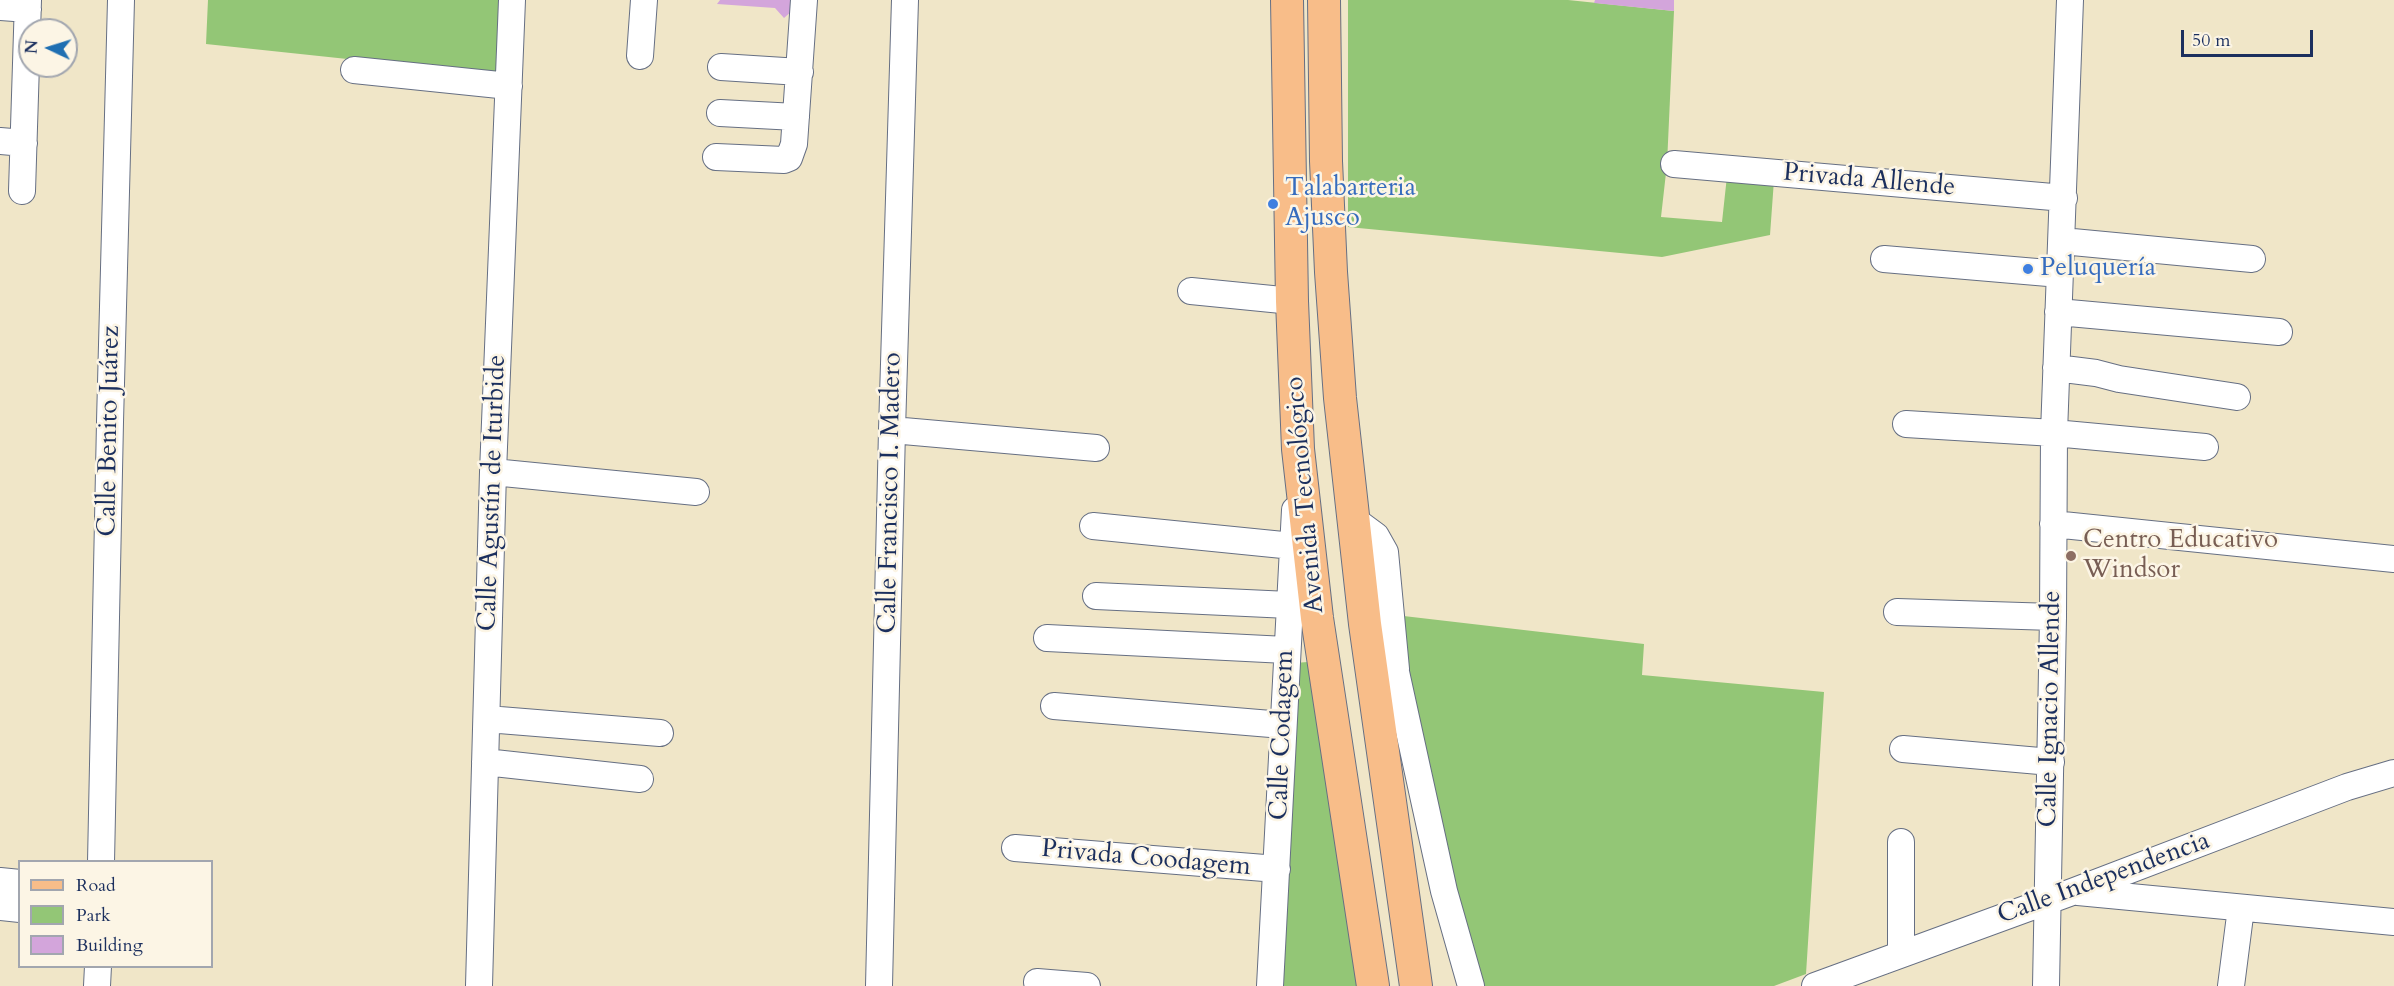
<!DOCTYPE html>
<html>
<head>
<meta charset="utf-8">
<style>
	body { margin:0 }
	#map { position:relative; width:2394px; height:986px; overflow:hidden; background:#f0e6c8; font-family:Cardo,serif }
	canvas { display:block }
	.legend { position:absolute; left:18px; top:860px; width:195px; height:108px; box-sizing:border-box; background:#fcf5e5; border:2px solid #a2a6af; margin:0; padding:8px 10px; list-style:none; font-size:18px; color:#1b2f5e }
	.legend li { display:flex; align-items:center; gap:12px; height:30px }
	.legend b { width:30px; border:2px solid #a2a6af }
	.north { position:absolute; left:18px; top:18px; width:60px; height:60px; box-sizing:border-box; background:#fcf5e5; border:2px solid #a2a6af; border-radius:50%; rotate:274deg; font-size:16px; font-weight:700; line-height:24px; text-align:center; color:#1b2f5e }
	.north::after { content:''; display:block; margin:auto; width:21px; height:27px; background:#1f6fb2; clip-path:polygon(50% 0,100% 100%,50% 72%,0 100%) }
	.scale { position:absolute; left:2181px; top:30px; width:132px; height:27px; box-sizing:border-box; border:3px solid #1b2f5e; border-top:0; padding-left:8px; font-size:18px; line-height:21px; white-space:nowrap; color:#1b2f5e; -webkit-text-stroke:4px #fcf5e5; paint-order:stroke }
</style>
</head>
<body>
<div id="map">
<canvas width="2394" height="986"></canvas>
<ul class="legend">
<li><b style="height:8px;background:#f8bd89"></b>Road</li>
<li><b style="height:16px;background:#93c676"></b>Park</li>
<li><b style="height:16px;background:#d3a5db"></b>Building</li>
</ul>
<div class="north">N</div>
<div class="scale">50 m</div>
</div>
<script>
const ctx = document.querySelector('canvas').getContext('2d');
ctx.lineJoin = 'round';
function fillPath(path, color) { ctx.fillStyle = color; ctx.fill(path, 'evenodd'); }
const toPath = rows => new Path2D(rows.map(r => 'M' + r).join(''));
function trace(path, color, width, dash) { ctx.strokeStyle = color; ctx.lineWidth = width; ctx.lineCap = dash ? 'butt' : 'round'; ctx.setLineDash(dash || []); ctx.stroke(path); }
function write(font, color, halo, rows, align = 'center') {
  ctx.font = font + ' Cardo,serif'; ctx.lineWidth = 5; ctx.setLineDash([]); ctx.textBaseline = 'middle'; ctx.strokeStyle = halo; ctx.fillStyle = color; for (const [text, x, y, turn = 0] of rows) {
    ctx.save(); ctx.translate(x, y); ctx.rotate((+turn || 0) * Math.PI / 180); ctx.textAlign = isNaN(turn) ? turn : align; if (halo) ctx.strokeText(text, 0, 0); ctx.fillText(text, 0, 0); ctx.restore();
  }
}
const green = toPath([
	[208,0,500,0,498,75,206,44],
	[1348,0,1568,0,1674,11,1667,164,1661,217,1722,222,1727,176,1774,180,1770,235,1662,257,1348,227],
	[1395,615,1644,644,1642,675,1824,692,1806,974,1774,986,1478,986],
	[1308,662,1357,986,1281,986,1294,663]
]);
const building = toPath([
	[720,0,798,0,801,3,784,18,775,8,717,4],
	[1595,0,1674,0,1674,11,1594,3]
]);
const minor = toPath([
	[0,7,28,9],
	[640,56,644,0],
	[721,67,800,72],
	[354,70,509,86],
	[720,113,796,117],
	[0,141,24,143],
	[716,157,784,160,789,158,794,144,804,0],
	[1674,164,2064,198],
	[22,191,28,0],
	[2062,241,2252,259],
	[1884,259,2060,274],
	[1191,291,1292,301],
	[2058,312,2279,332],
	[2056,368,2096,373,2119,379,2237,397],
	[1906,424,2054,433,2205,447],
	[892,430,1096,448],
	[493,472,696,492],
	[1353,519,1376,536,1385,552,1396,669],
	[2053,524,2394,559],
	[1093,526,1293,546],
	[1096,596,1289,605],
	[1897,612,2053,617],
	[1366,626,1396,672,1444,891,1471,986],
	[1047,638,1286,650],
	[1054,706,1283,725],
	[487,719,660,733],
	[1903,749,2051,762],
	[485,762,640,779],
	[1901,842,1901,954],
	[1015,848,1277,869],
	[101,862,110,422,121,0],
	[0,881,20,883],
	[2078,892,2394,922],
	[0,907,20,909],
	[1037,982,1087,986],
	[97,986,98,966],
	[479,986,493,472,512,0],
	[879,986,892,430,905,0],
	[1270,986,1295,510],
	[1815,986,2072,892,2347,787,2394,773],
	[2046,986,2053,617,2054,433,2070,0],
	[2231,986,2241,908]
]);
const major = toPath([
	[1287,0,1292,301,1298,449,1317,618,1373,986],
	[1324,0,1326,161,1331,272,1340,398,1365,624,1416,986]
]);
const markers = [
	[1273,204,6,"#3f7fe0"],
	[2028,269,6,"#3f7fe0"],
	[2071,556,6,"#8d6e63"]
];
const streetNames = [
	["Privada Allende",1869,181,5],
	["Calle Benito Juárez",110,431,-89],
	["Calle Agustín de Iturbide",493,493,-88],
	["Calle Francisco I. Madero",891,493,-89],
	["Avenida Tecnológico",1306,495,-95],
	["Calle Ignacio Allende",2051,709,-89],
	["Calle Codagem",1283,735,-88],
	["Privada Coodagem",1146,859,5],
	["Calle Independencia",2104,879,-20]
];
const shopNames = [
	["Talabarteria",1285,189],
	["Ajusco",1285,219],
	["Peluquería",2040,269]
];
const educationNames = [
	["Centro Educativo",2083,541],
	["Windsor",2083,571]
];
fillPath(green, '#93c676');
fillPath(building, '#d3a5db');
trace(minor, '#666f83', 28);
trace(major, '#666f83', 34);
trace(minor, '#fff', 26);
trace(major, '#f8bd89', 32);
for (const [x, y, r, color] of markers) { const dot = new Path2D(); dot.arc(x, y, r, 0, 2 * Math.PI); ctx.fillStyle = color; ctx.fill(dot); trace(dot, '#fcf5e5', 2); }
write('26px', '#1b2f5e', '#fcf5e5', streetNames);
write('26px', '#366cbe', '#fcf5e5', shopNames, 'left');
write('26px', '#785e54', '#fcf5e5', educationNames, 'left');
</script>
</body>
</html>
